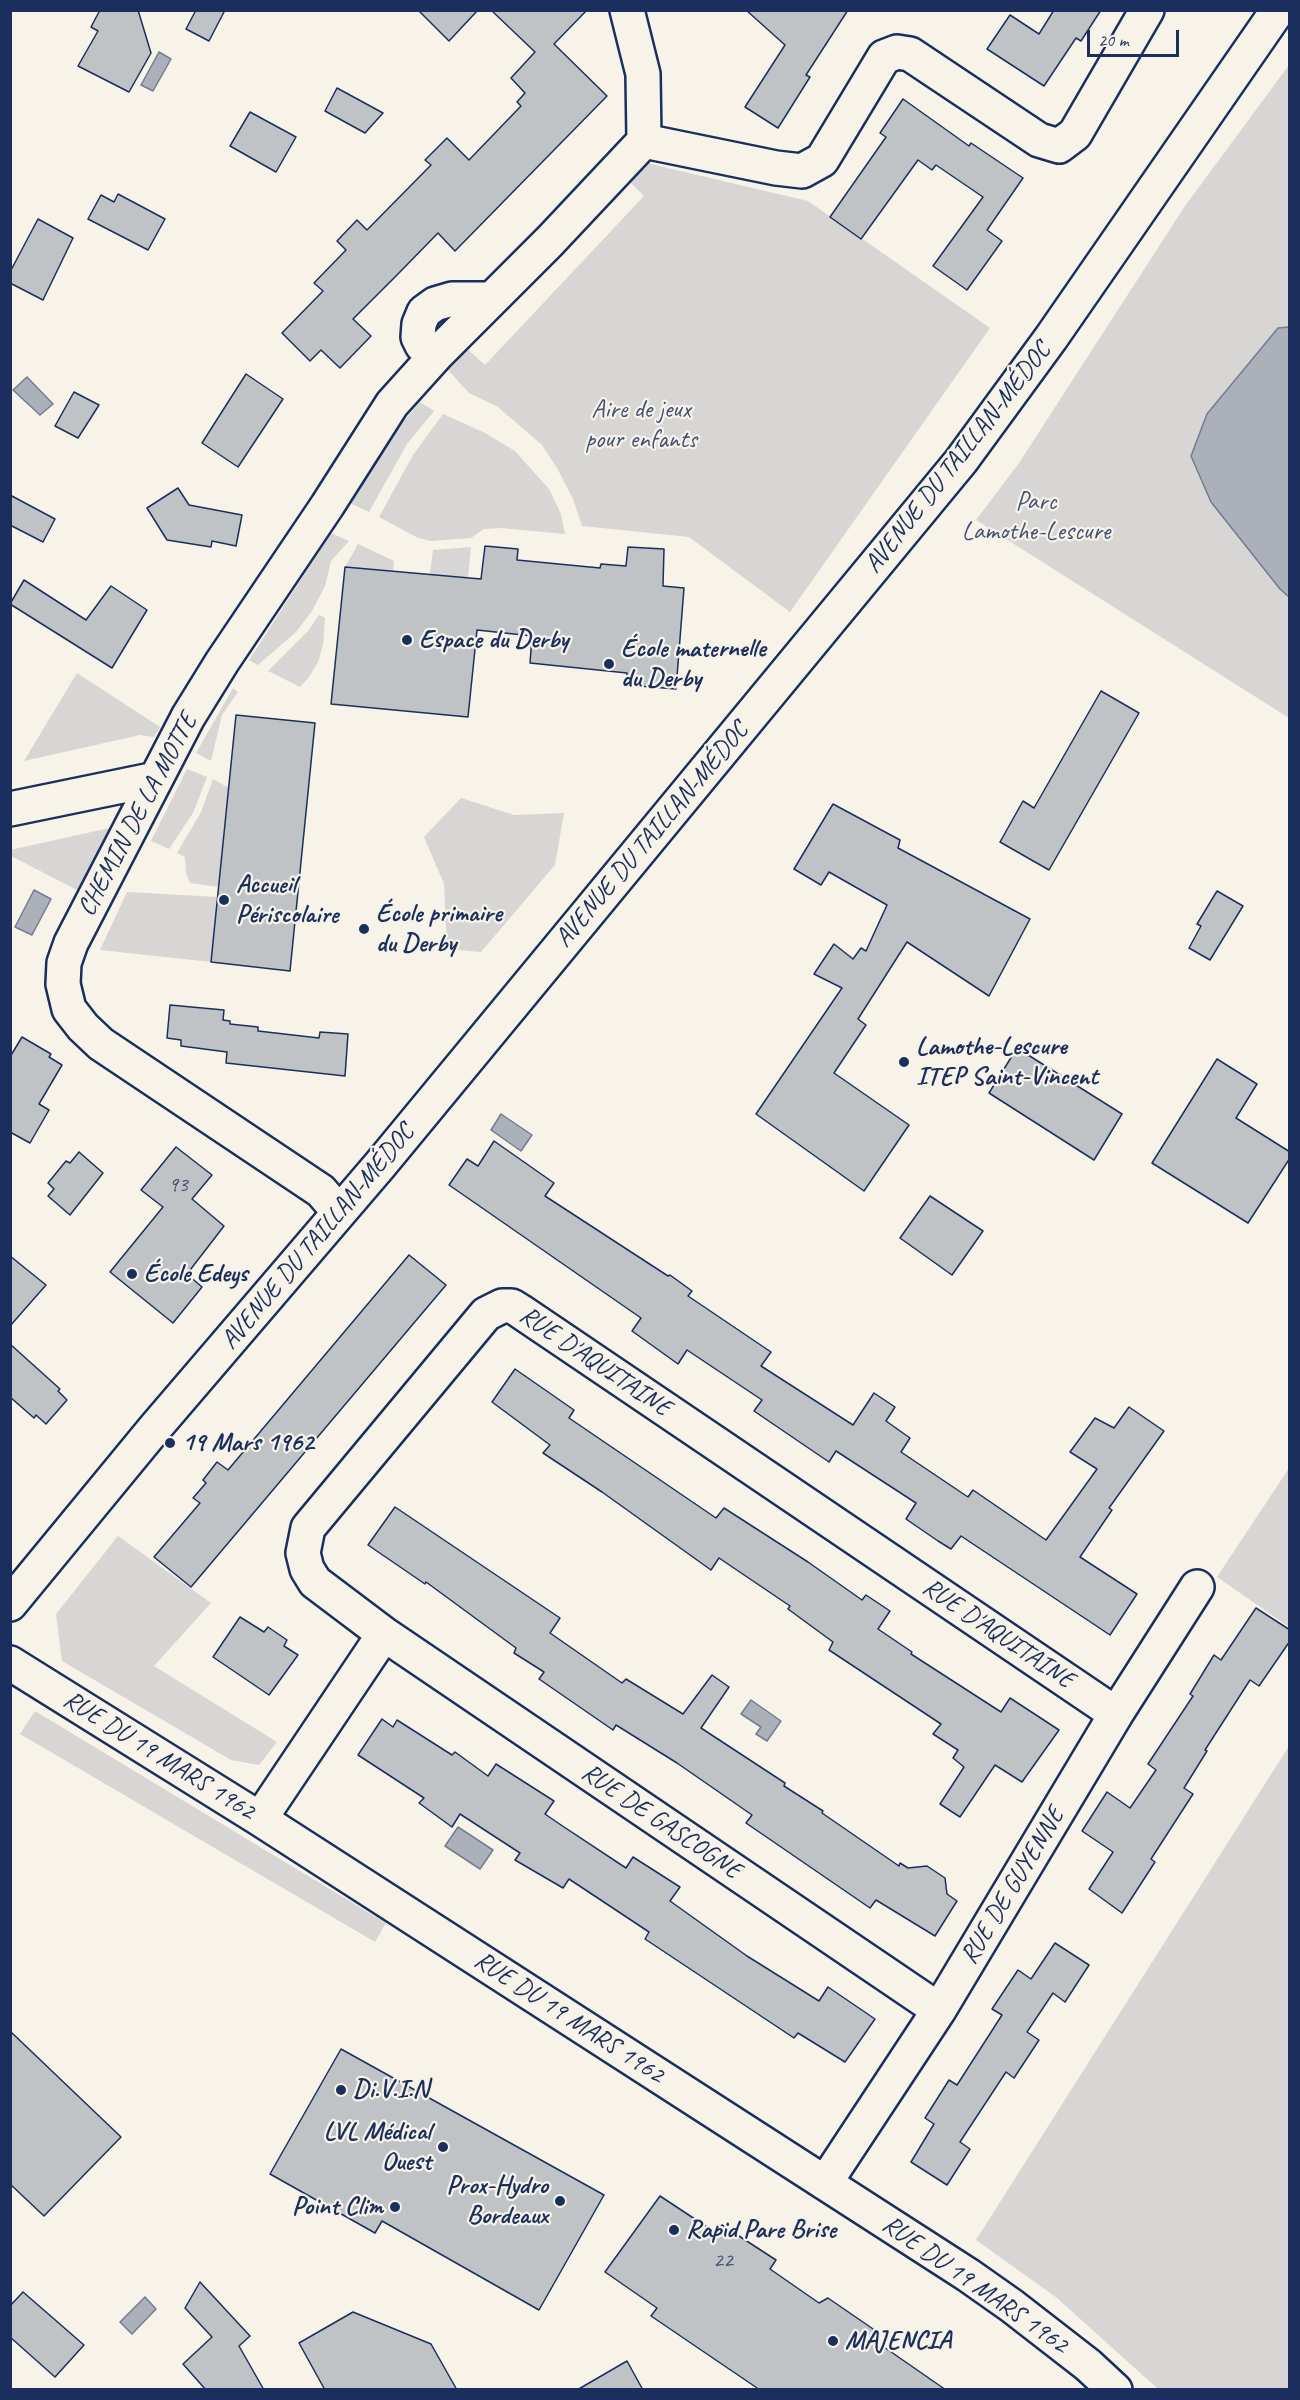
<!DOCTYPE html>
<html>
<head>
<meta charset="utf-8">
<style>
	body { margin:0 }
	#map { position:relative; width:1300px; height:2400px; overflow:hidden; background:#f7f3e8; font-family:Caveat,sans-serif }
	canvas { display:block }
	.frame { position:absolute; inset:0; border:12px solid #1b2f5e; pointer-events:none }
	.scale { position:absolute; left:1087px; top:30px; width:92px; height:27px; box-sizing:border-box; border:3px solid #1b2f5e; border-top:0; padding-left:8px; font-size:18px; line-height:21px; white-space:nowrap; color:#1b2f5e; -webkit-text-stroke:4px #f7f3e8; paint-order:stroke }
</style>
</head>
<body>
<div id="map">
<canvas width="1300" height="2400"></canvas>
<div class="frame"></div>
<div class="scale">20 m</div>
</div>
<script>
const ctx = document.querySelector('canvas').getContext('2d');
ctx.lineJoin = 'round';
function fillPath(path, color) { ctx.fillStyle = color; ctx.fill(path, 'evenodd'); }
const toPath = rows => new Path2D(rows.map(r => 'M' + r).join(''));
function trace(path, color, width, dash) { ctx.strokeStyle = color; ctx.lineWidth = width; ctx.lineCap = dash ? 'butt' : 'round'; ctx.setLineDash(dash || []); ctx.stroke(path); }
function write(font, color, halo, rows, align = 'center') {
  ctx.font = font + ' Caveat,sans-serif'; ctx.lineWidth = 4.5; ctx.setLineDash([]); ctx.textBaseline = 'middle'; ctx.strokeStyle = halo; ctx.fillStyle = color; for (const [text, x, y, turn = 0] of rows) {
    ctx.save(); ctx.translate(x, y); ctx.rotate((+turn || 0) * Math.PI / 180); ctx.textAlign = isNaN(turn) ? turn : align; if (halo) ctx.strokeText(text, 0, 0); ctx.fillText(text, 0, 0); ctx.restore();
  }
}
const green = toPath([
	[1289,65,1289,718,976,520,1019,463,1185,206],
	[642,162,808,201,990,328,790,612,689,537,582,526,573,499,557,468,542,445,498,407,469,393,448,370,466,348,485,365,644,196,626,178],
	[420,402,434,411,407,444,369,512,350,503,393,434],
	[443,414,485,433,515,451,549,489,561,514,565,534,501,528,484,529,471,538,431,541,418,538,379,517,413,455],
	[331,533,349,541,331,561,325,586,312,611,296,632,258,665,249,660],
	[358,544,394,561,393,571,345,567],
	[471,547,468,578,430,574,433,550],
	[319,615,325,618,323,645,318,662,309,677,300,687,268,671,308,631],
	[77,673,160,727,154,737,140,735,24,761],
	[233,688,238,692,222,715,211,761,196,753],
	[187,769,207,777,193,813,169,849,151,841],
	[213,779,229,788,219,887,190,883,186,873,185,857,177,853,201,812],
	[461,798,514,815,564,813,555,865,481,952,447,949,444,884,424,837],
	[114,827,79,891,11,856,10,850],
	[127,892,218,897,211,962,100,950],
	[1289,1468,1289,1627,1217,1577],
	[118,1536,211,1603,154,1666,277,1742,259,1765,231,1760,62,1661,56,1614],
	[35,1711,386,1923,375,1942,20,1734],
	[1289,1746,1289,2389,1158,2389,1057,2298,976,2240]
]);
const water = toPath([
	[159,52,171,59,153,91,141,85,159,52],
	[1289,327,1290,327,1289,597,1280,589,1211,502,1191,456,1207,414,1278,328,1289,327],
	[27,377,53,404,40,415,13,390,27,377],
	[34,890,51,899,32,935,15,927,34,890],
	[501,1114,532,1135,521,1151,491,1130,501,1114],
	[751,1700,781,1721,767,1741,756,1734,761,1727,741,1714,751,1700],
	[458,1827,493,1850,480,1869,445,1846,458,1827],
	[145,2297,156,2309,132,2334,120,2322,145,2297]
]);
const building = toPath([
	[100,10,138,10,151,53,129,92,78,66,98,31,91,27,100,10],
	[196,10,225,10,209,41,186,29,196,10],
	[418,10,478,10,449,41,418,10],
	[491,10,587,10,554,44,607,96,455,251,438,233,396,276,353,319,371,336,340,368,321,350,310,361,282,333,323,291,314,283,346,250,337,241,357,220,367,230,431,165,425,160,447,138,469,160,521,106,517,102,525,93,511,78,535,52,491,10],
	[746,10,848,10,806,75,810,77,778,128,745,107,785,45,746,10],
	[1054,10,1101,10,1081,41,1076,38,1044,86,987,49,1010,15,1039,34,1054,10],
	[337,88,383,113,365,133,325,111,337,88],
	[903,99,969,146,971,143,1023,178,987,230,1002,241,967,290,933,266,983,197,936,165,932,170,918,160,861,239,830,217,886,137,880,133,903,99],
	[250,112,296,137,276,172,230,146,250,112],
	[118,194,165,219,148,250,88,219,101,195,114,202,118,194],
	[38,219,73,238,43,300,10,283,10,272,38,219],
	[246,374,283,399,238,467,202,443,246,374],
	[74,392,99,405,78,438,55,426,74,392],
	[178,488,189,505,242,515,236,546,212,541,211,547,167,540,147,508,178,488],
	[10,495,55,519,43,542,10,525,10,495],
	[485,546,518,549,517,560,600,568,601,564,626,566,628,547,664,549,663,586,684,588,676,689,626,685,627,673,530,663,532,636,477,630,468,717,331,704,345,567,481,579,485,546],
	[24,580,86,620,111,586,147,610,112,668,10,604,24,580],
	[1101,691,1139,713,1049,870,1000,842,1023,801,1034,808,1101,691],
	[236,715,315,723,290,971,211,962,236,715],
	[833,804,900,840,898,848,1030,919,989,996,907,942,858,1019,866,1025,834,1073,909,1125,864,1191,756,1114,842,988,814,974,834,944,853,959,861,948,866,951,887,905,829,872,821,885,794,869,833,804],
	[1217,891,1243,906,1210,960,1189,948,1201,926,1197,924,1217,891],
	[170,1005,224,1010,223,1020,230,1021,230,1024,258,1027,258,1031,319,1038,320,1032,348,1034,345,1076,226,1063,227,1052,181,1046,181,1040,167,1038,170,1005],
	[22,1037,51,1054,49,1057,62,1065,39,1104,49,1110,30,1143,10,1132,10,1057,22,1037],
	[1017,1048,1122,1114,1094,1160,989,1093,1017,1048],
	[1217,1059,1257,1084,1236,1118,1290,1152,1290,1158,1248,1223,1152,1163,1217,1059],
	[494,1141,554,1183,545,1196,668,1276,670,1275,692,1291,688,1296,771,1352,761,1366,853,1425,874,1393,895,1407,886,1421,910,1438,901,1452,968,1497,973,1490,1046,1540,1097,1469,1070,1452,1095,1418,1114,1428,1129,1407,1164,1431,1109,1508,1112,1510,1080,1557,1137,1594,1110,1635,961,1536,951,1549,938,1541,906,1519,916,1503,836,1451,829,1462,754,1411,762,1400,687,1350,678,1364,632,1331,641,1318,449,1185,467,1159,478,1166,494,1141],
	[176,1147,212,1175,192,1199,224,1226,187,1274,202,1287,173,1323,110,1272,163,1207,141,1190,176,1147],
	[79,1152,103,1173,70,1215,48,1196,54,1189,48,1183,66,1161,70,1163,79,1152],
	[930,1196,983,1231,952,1275,900,1238,930,1196],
	[409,1255,446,1285,191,1587,154,1557,200,1503,193,1498,206,1483,203,1480,217,1462,228,1470,409,1255],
	[10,1256,46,1285,10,1326,10,1256],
	[10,1344,60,1389,58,1391,67,1400,46,1424,36,1415,34,1418,10,1397,10,1344],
	[515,1369,574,1410,569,1418,716,1518,724,1508,808,1562,862,1600,866,1595,890,1611,878,1629,912,1652,911,1654,1001,1712,1010,1698,1059,1730,1022,1782,995,1765,960,1817,940,1804,964,1767,953,1758,958,1750,933,1734,941,1724,829,1650,833,1642,788,1609,790,1606,719,1558,711,1570,602,1492,543,1453,550,1445,492,1402,515,1369],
	[395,1507,560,1618,550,1633,622,1683,626,1679,683,1714,712,1675,729,1687,701,1728,785,1783,784,1786,823,1811,822,1813,899,1866,900,1863,908,1868,927,1866,945,1878,947,1894,957,1901,935,1936,876,1900,870,1908,746,1823,752,1815,677,1763,616,1725,613,1730,539,1679,544,1672,514,1653,516,1648,426,1582,425,1584,368,1545,395,1507],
	[1256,1608,1290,1630,1290,1641,1259,1686,1250,1680,1205,1750,1207,1751,1184,1788,1193,1794,1151,1859,1155,1862,1122,1913,1089,1889,1113,1852,1082,1831,1107,1792,1130,1808,1156,1770,1148,1764,1193,1696,1190,1694,1214,1655,1221,1660,1256,1608],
	[240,1617,264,1632,268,1627,287,1640,284,1646,298,1655,269,1695,213,1657,240,1617],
	[382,1719,393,1727,397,1720,452,1755,455,1752,488,1776,496,1764,554,1801,545,1814,561,1825,626,1868,633,1857,680,1887,670,1901,747,1956,819,2001,828,1987,875,2019,845,2062,798,2033,794,2038,645,1939,649,1932,569,1879,563,1888,515,1860,520,1853,460,1814,452,1827,419,1803,424,1798,358,1755,382,1719],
	[1055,1943,1089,1965,1065,2002,1053,1993,1027,2032,1039,2040,1014,2078,1006,2072,960,2142,970,2149,947,2185,911,2162,934,2124,925,2118,949,2080,957,2085,1002,2015,992,2009,1018,1970,1031,1979,1055,1943],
	[10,2031,121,2137,44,2216,10,2184,10,2031],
	[341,2049,604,2195,539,2310,382,2221,375,2233,270,2174,341,2049],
	[660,2196,713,2231,722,2225,776,2260,770,2269,819,2303,828,2298,876,2331,871,2338,946,2390,760,2390,651,2316,657,2308,605,2272,660,2196],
	[200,2282,250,2336,239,2346,264,2390,206,2390,183,2364,212,2337,185,2308,200,2282],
	[23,2292,84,2345,55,2377,10,2337,10,2306,23,2292],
	[353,2312,431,2344,457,2390,325,2390,299,2343,353,2312],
	[627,2361,643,2390,577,2390,627,2361]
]);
const minor = toPath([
	[644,141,776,168,802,171,822,160,884,57,897,52,910,54,1039,140,1059,146,1075,134,1147,10],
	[492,299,452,299,435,304,424,312,419,324,418,337,422,345,430,352,438,353,550,241,644,141,643,74,627,10],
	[10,809,156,779],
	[339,1212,321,1191,101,1044,83,1027,69,1009,63,984,64,963,71,943,188,717,222,662,327,506,392,404,438,353],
	[384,1634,939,2010],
	[10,1663,260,1819,968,2275,1012,2306,1088,2365,1115,2390],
	[260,1819,384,1634,315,1582,307,1569,303,1553,308,1528,486,1314,502,1306,512,1306,520,1311,1116,1714],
	[825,2183,939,2010,1116,1714,1197,1587]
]);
const tertiary = toPath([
	[10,1604,154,1429,380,1165,961,461,1051,338,1278,10]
]);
const markers = [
	[407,640,6,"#1b2f5e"],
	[609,664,6,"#1b2f5e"],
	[224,900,6,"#1b2f5e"],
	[364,929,6,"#1b2f5e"],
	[904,1062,6,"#1b2f5e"],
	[132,1274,6,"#1b2f5e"],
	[170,1443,6,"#1b2f5e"],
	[341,2090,6,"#1b2f5e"],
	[443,2147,6,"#1b2f5e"],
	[560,2201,6,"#1b2f5e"],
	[395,2207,6,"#1b2f5e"],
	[674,2230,6,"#1b2f5e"],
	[833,2341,6,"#1b2f5e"]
];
const numberNames = [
	["93",178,1185],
	["22",723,2261]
];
const parkNames = [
	["Aire de jeux",641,410],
	["pour enfants",641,440],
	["Parc",1036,502],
	["Lamothe-Lescure",1036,532]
];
const streetNames = [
	["AVENUE DU TAILLAN-MÉDOC",958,458,-52],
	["CHEMIN DE LA MOTTE",138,815,-62],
	["AVENUE DU TAILLAN-MÉDOC",652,835,-50],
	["AVENUE DU TAILLAN-MÉDOC",318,1237,-50],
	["RUE D'AQUITAINE",595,1362,34],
	["RUE D'AQUITAINE",998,1634,34],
	["RUE DU 19 MARS 1962",159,1756,32],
	["RUE DE GASCOGNE",661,1822,34],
	["RUE DE GUYENNE",1013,1886,-59],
	["RUE DU 19 MARS 1962",569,2018,33],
	["RUE DU 19 MARS 1962",975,2285,35]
];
const poiNames = [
	["Espace du Derby",419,640],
	["École maternelle",621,649],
	["du Derby",621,679],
	["Accueil",236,885],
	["Périscolaire",236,915],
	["École primaire",376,914],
	["du Derby",376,944],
	["Lamothe-Lescure",916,1047],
	["ITEP Saint-Vincent",916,1077],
	["École Edeys",144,1274],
	["19 Mars 1962",182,1443],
	["Di.V.I.N",353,2090],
	["LVL Médical",431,2132,"right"],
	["Ouest",431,2162,"right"],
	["Prox-Hydro",548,2186,"right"],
	["Bordeaux",548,2216,"right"],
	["Point Clim",383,2207,"right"],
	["Rapid Pare Brise",686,2230],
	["MAJENCIA",845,2341]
];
fillPath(green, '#d7d6d4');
fillPath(water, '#acb0b9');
trace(water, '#727c95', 1.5);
fillPath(building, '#c0c3c5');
trace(building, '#1b2f5e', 1.5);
trace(minor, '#1b2f5e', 38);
trace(tertiary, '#1b2f5e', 38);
trace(minor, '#f7f3e8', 33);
trace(tertiary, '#f7f3e8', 33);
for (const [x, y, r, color] of markers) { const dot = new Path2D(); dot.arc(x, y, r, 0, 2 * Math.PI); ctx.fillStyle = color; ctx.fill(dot); trace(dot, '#f7f3e8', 2); }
write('22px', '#445478', null, numberNames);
write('26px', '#415076', '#f7f3e8', parkNames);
write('26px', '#1b2f5e', '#f7f3e8', streetNames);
write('bold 26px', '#1b2f5e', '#f7f3e8', poiNames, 'left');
</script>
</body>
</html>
